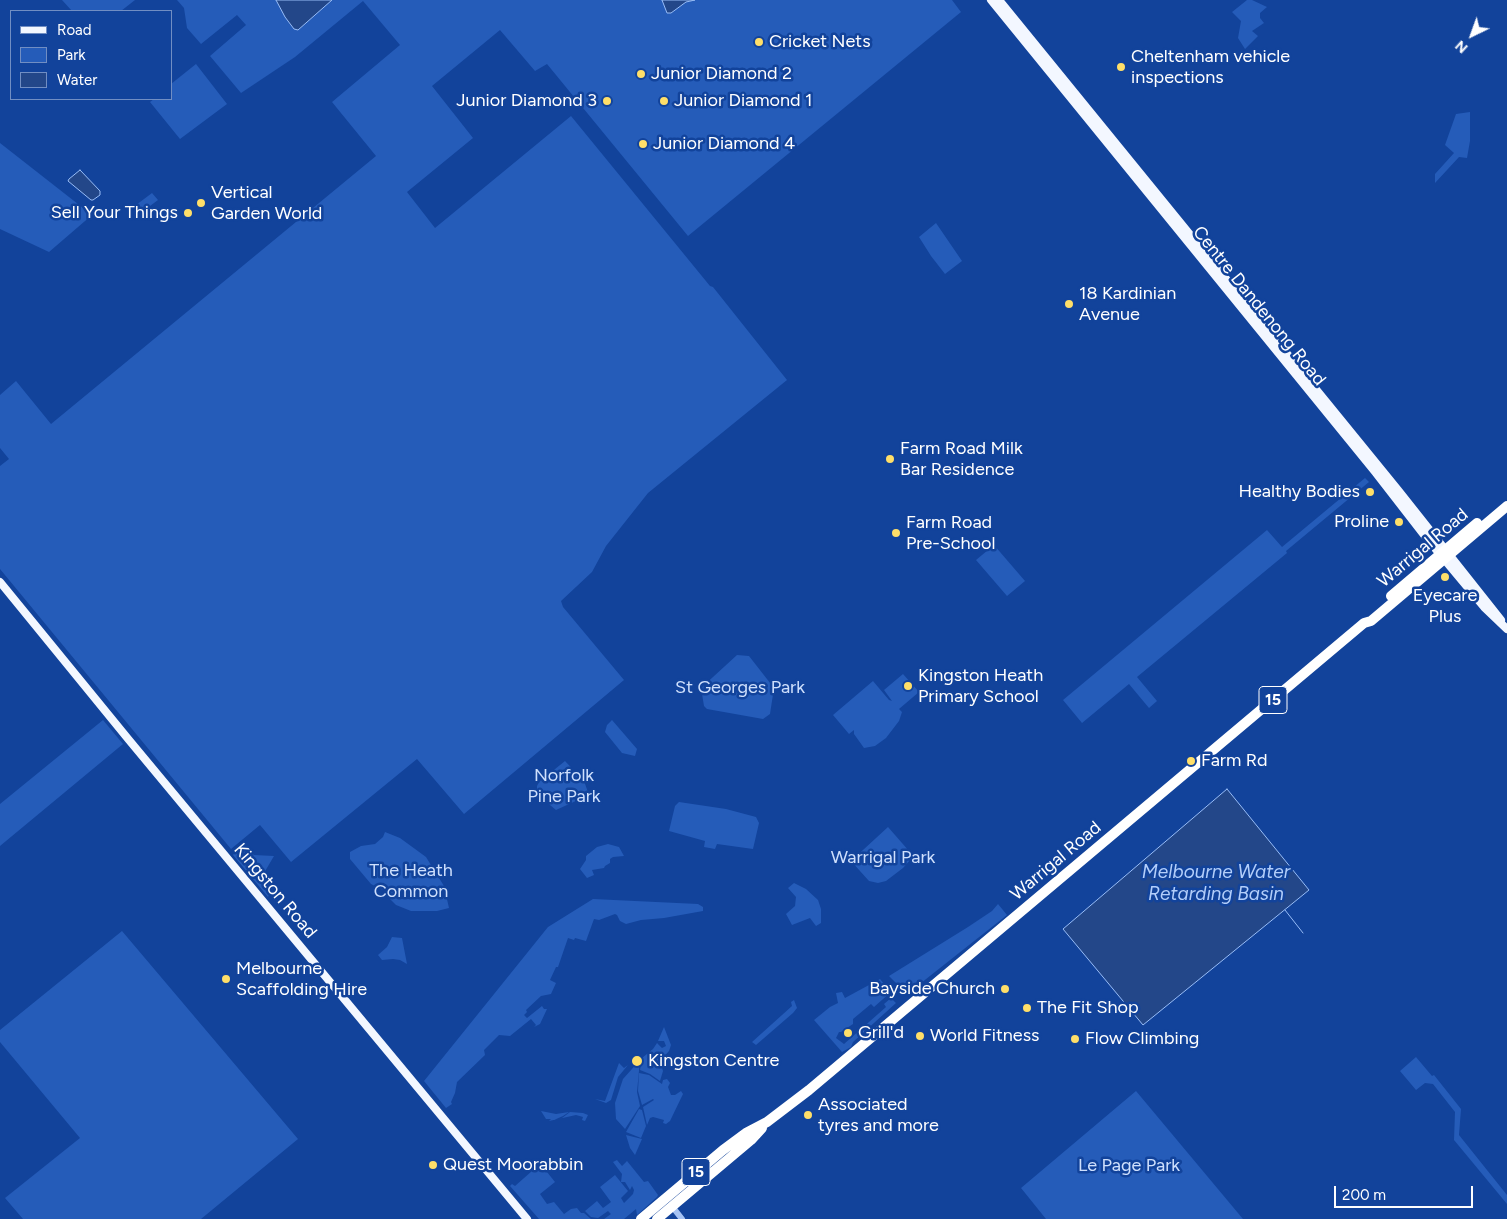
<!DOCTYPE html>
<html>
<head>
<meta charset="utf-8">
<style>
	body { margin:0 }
	#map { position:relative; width:1507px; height:1219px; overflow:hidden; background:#12439b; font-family:Figtree,sans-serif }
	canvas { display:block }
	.legend { position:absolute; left:10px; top:10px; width:162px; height:90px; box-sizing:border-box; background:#12439b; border:1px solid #718ec3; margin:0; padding:6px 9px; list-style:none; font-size:15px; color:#fff }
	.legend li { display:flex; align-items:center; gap:10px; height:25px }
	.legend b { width:25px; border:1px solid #718ec3 }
	.north { position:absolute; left:1447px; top:10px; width:50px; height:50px; -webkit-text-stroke:4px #12439b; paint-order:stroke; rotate:222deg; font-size:14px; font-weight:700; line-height:20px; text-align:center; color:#fff }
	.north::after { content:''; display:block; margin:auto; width:18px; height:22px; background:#fff; clip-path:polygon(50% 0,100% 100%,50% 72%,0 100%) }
	.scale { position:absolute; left:1334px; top:1186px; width:139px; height:22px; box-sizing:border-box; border:2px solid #fff; border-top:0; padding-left:6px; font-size:15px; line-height:18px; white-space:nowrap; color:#fff; -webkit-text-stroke:4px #12439b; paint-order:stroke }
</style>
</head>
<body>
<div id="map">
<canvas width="1507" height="1219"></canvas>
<ul class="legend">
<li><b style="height:6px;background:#f3f7ff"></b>Road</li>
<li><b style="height:14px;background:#255cb9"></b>Park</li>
<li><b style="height:14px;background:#234789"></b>Water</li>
</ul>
<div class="north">N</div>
<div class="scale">200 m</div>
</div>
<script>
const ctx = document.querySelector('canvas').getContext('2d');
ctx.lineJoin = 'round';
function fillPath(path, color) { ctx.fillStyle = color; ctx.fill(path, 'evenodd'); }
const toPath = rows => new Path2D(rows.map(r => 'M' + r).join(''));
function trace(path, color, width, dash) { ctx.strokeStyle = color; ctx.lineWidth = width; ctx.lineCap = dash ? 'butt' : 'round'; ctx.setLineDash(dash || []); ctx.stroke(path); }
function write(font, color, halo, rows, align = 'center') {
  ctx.font = font + ' Figtree,sans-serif'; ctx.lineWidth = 5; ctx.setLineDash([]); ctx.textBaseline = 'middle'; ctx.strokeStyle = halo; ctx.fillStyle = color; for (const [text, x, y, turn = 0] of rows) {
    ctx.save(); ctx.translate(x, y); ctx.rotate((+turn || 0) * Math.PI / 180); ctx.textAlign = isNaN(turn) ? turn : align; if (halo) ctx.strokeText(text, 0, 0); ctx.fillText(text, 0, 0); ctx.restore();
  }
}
const green = toPath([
	[62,0,135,0,121,11,72,11],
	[177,0,952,0,961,12,688,236,547,64,535,71,500,30,432,86,473,138,407,192,435,228,571,116,710,286,713,287,787,380,648,493,606,546,592,572,561,601,563,607,624,680,464,814,417,759,291,862,260,825,231,849,0,569,0,466,9,459,0,448,0,395,16,381,51,424,376,156,332,102,400,45,363,1,295,57,241,93,210,56,246,25,237,15,201,44,187,28,184,8],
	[1247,0,1252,0,1267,7,1260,13,1260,18,1264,23,1252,31,1258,36,1245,49,1238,38,1241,21,1232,12],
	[196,64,227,104,180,139,150,102,154,99,171,99,171,84],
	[1470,112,1470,141,1467,158,1459,157,1435,183,1435,174,1454,153,1445,145,1456,114],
	[0,143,92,215,49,252,0,229],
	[152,193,158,200,142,212,136,205],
	[936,223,962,261,945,274,931,256,919,237],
	[1365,478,1369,482,1286,551,1287,553,1137,677,1157,701,1149,708,1129,684,1082,723,1063,700,1267,530,1282,547],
	[994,545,1025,581,1007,596,976,560],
	[737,655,749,656,774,688,770,714,763,719,707,709,704,706,701,688],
	[903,674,919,692,899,709,902,712,899,721,886,738,875,746,864,748,854,734,854,730,849,734,833,715,873,681,889,700,892,701,884,690],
	[103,720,123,744,0,846,0,804],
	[612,720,637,749,635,756,622,753,605,732,607,725],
	[565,761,584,781,589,795,556,810,550,805,537,790,537,786,539,782],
	[679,802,726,809,756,817,759,823,753,849,717,844,715,849,704,847,705,841,669,831,675,806],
	[888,827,909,851,911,859,903,868,886,881,878,883,869,881,851,861],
	[385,832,400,838,426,857,444,886,449,908,437,911,411,911,396,905,388,897,385,891,371,884,350,859,350,852,361,846,375,844,383,837],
	[241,844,254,855,274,856,264,873,261,876,272,888,268,897,233,855],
	[608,844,619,847,624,856,613,857,610,859,610,863,605,866,604,868,592,870,594,875,587,878,580,869,586,860,586,856,597,847],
	[794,883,806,889,818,900,821,909,821,923,816,926,810,918,792,925,786,914,795,906,796,897,788,888],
	[593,899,698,904,703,907,703,911,664,918,641,920,626,924,620,921,617,915,615,914,599,920,594,919,586,941,575,938,574,940,568,938,558,967,556,967,550,980,556,983,551,994,541,996,526,1010,527,1012,524,1015,527,1018,542,1006,544,1009,547,1009,540,1024,534,1027,536,1025,531,1019,510,1036,499,1035,484,1050,485,1055,457,1082,455,1093,451,1102,452,1104,446,1108,424,1081,548,927],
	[998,904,1007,915,916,987,908,992,905,992,889,976,968,927,992,911],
	[122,931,298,1139,201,1219,23,1219,5,1198,80,1138,0,1042,0,1030],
	[392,937,402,938,407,964,400,960,393,959,382,960,378,955,387,947],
	[880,979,891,992,874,1007,871,1004,853,1019,853,1024,841,1032,839,1032,836,1038,844,1044,886,1007,884,1004,891,998,896,1003,853,1042,851,1047,842,1052,814,1020,830,1007,838,1003,836,993,842,992,845,998],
	[794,1000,797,1008,793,1013,756,1045,752,1042,792,1006,791,1002],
	[664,1027,671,1045,669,1051,660,1061,663,1071,660,1081,650,1074,640,1070,642,1058,653,1049,657,1043,662,1048,666,1046,664,1041,658,1041],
	[1416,1057,1432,1076,1434,1075,1461,1109,1459,1135,1507,1195,1507,1204,1454,1140,1455,1112,1433,1084,1425,1083,1416,1090,1400,1071],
	[640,1060,637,1092,640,1106,625,1129,616,1119,615,1103,623,1079],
	[619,1063,624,1068,628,1065,618,1077,611,1100,606,1103,595,1099,605,1101],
	[639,1073,649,1075,662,1084,663,1080,667,1079,670,1083,668,1087,671,1095,675,1095,681,1091,683,1094,670,1121,666,1124,663,1123,664,1120,653,1117,650,1118,647,1125,643,1107,654,1100,653,1099,642,1105,638,1091],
	[1136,1091,1243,1219,1046,1219,1021,1188],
	[639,1109,642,1110,646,1126,641,1138,626,1132],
	[541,1111,556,1114,569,1112,563,1116,554,1120,562,1118,570,1112,583,1113,588,1115,585,1121,582,1120,583,1117,576,1115,549,1121,551,1119,546,1119],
	[626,1135,642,1139,635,1155,630,1148],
	[617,1160,622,1166,627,1161,644,1182,648,1181,658,1195,657,1197,637,1215,636,1209,624,1219,604,1219,611,1214,608,1211,598,1218,591,1217,585,1211,597,1201,603,1208,611,1202,600,1187,615,1175,628,1191,621,1198,624,1203,633,1194,634,1190,632,1186,630,1190,625,1182,621,1182,622,1174,613,1162],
	[547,1163,549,1166,547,1172,555,1182,540,1194,547,1204,554,1202,564,1214,571,1209,577,1208,581,1213,584,1213,591,1219,539,1219,510,1186,512,1184,515,1186,532,1171,542,1167]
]);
const water = toPath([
	[276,0,332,0,298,30,294,29,285,17,276,0],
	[662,0,695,0,686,2,671,13,667,13,662,0],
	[80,170,100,191,100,195,93,200,91,200,68,181,69,179,80,170],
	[1227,789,1309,890,1143,1025,1063,929,1227,789]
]);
const stream = toPath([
	[1285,910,1303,933]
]);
const minor = toPath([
	[671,1205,682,1219]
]);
const major = toPath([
	[991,0,1376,473,1428,540,1484,607,1507,629],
	[999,0,1398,490,1501,620],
	[0,582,129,740,527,1219]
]);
const highway = toPath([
	[1391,596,1477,523],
	[641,1219,723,1150,746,1133,767,1122,809,1090,1364,623,1371,621,1507,506],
	[657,1219,751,1140,762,1128]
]);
const markers = [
	[759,42,5,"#ffdf69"],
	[1121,67,5,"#ffdf69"],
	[641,74,5,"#ffdf69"],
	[607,101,5,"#ffdf69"],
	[664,101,5,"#ffdf69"],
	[643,144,5,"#ffdf69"],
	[201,203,5,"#ffdf69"],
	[188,213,5,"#ffdf69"],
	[1069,304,5,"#ffdf69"],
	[890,459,5,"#ffdf69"],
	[1370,492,5,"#ffdf69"],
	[1399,522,5,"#ffdf69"],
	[896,533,5,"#ffdf69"],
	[1445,577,5,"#ffdf69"],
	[908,686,5,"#ffdf69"],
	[1191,761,5,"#ffdf69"],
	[226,979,5,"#ffdf69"],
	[1005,989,5,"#ffdf69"],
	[1027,1008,5,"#ffdf69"],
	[848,1033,5,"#ffdf69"],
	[920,1036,5,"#ffdf69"],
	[1075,1039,5,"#ffdf69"],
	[637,1061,6,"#ffdf69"],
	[808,1115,5,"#ffdf69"],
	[433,1165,5,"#ffdf69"]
];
const shields = [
	[1273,700,28],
	[696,1172,28]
];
const shieldNames = [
	["15",1273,700],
	["15",696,1172]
];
const poiNames = [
	["Cricket Nets",769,42],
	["Cheltenham vehicle",1131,57],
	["inspections",1131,78],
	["Junior Diamond 2",651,74],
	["Junior Diamond 3",597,101,"right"],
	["Junior Diamond 1",674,101],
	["Junior Diamond 4",653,144],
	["Vertical",211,193],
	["Garden World",211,214],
	["Sell Your Things",178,213,"right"],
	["18 Kardinian",1079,294],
	["Avenue",1079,315],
	["Farm Road Milk",900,449],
	["Bar Residence",900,470],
	["Healthy Bodies",1360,492,"right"],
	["Proline",1389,522,"right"],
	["Farm Road",906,523],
	["Pre-School",906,544],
	["Eyecare",1445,596,"center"],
	["Plus",1445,617,"center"],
	["Kingston Heath",918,676],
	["Primary School",918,697],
	["Farm Rd",1201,761],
	["Melbourne",236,969],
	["Scaffolding Hire",236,990],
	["Bayside Church",995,989,"right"],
	["The Fit Shop",1037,1008],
	["Grill'd",858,1033],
	["World Fitness",930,1036],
	["Flow Climbing",1085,1039],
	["Kingston Centre",648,1061],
	["Associated",818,1105],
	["tyres and more",818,1126],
	["Quest Moorabbin",443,1165]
];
const streetNames = [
	["Centre Dandenong Road",1259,306,51],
	["Warrigal Road",1423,548,-40],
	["Warrigal Road",1056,861,-40],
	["Kingston Road",275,891,50]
];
const parkNames = [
	["St Georges Park",740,688],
	["Norfolk",564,776],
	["Pine Park",564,797],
	["Warrigal Park",883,858],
	["The Heath",411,871],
	["Common",411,892],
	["Le Page Park",1129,1166]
];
const waterNames = [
	["Melbourne Water",1216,872],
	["Retarding Basin",1216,894]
];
fillPath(green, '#255cb9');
fillPath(water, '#234789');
trace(water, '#98bdf7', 1);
trace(stream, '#98bdf7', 1);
trace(minor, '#a6c3f4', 6);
trace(major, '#f3f7ff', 8);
trace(highway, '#fff', 10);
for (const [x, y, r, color] of markers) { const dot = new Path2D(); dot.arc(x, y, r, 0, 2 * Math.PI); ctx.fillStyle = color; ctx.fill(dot); trace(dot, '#12439b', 2); }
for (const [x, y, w] of shields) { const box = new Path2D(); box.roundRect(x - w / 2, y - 13.5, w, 27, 4); ctx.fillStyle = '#12439b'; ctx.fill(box); trace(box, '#fff', 1); }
write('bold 16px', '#fff', null, shieldNames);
write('18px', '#fff', '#12439b', poiNames, 'left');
write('18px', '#fff', '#12439b', streetNames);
write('18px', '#cfe0fd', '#12439b', parkNames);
write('italic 19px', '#b3cefa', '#12439b', waterNames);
</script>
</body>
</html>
